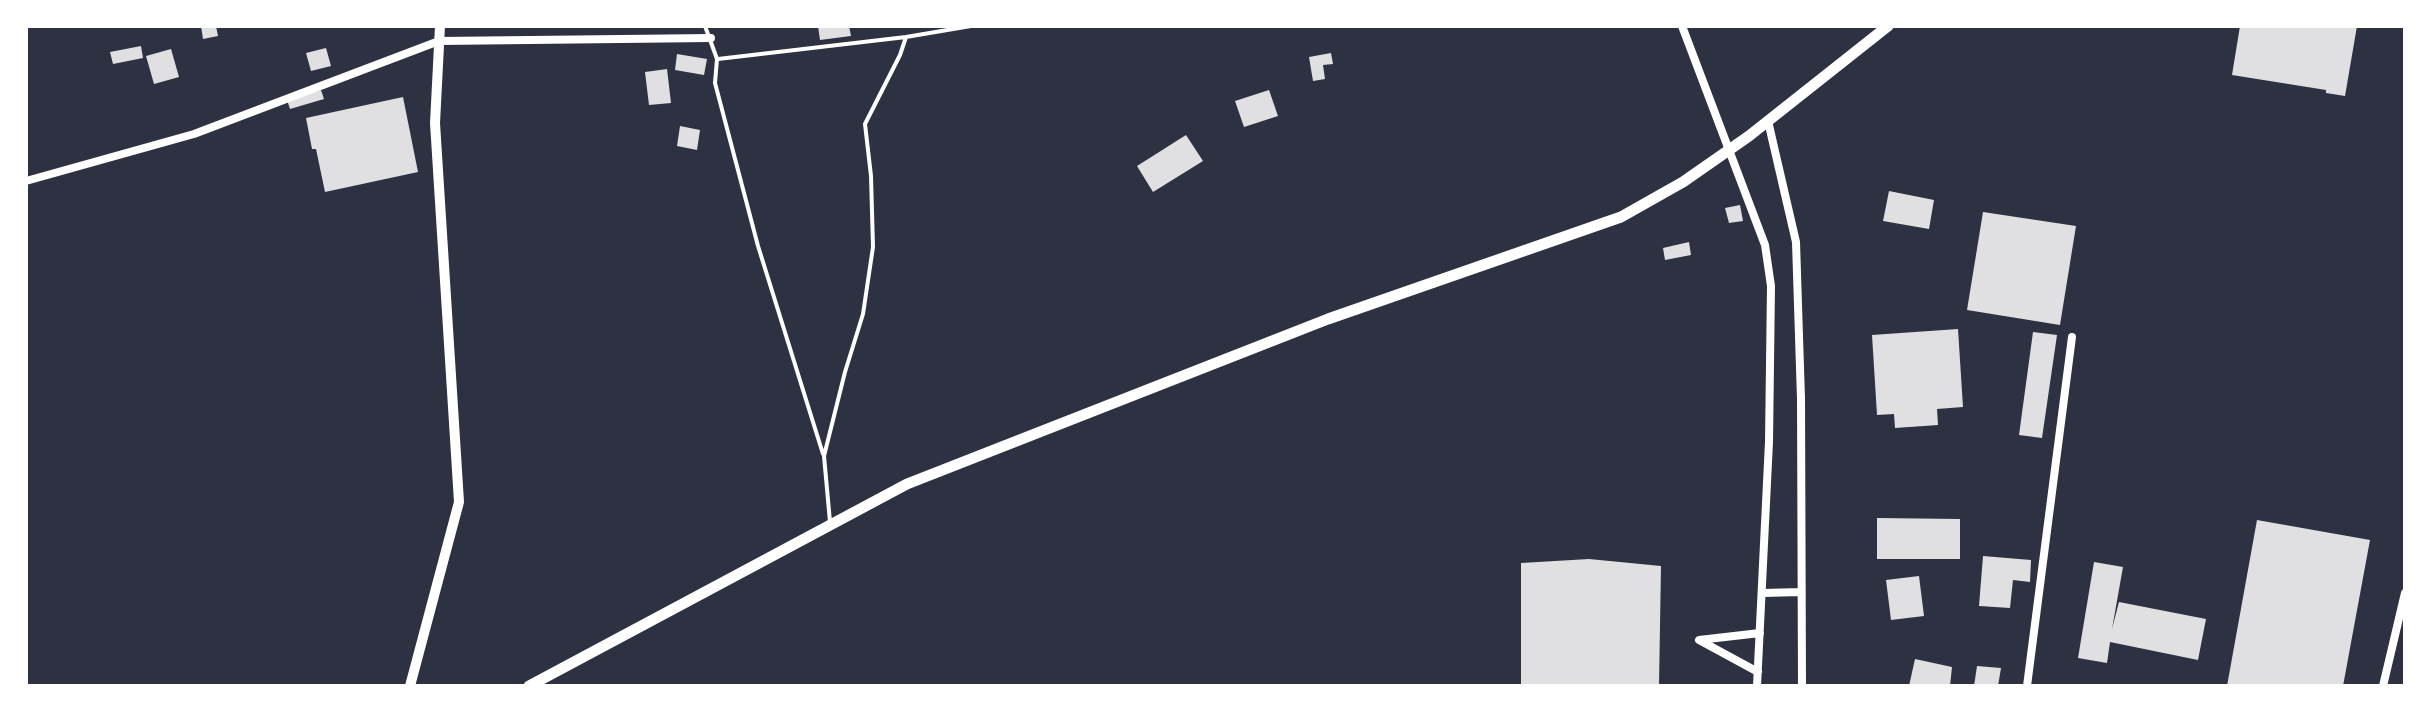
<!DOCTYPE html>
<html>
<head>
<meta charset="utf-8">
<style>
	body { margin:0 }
	#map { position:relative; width:2431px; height:712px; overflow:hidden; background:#2d3142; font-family:Mulish,sans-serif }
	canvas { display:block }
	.frame { position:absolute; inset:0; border:28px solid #fff; pointer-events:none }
</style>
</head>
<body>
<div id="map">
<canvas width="2431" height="712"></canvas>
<div class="frame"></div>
</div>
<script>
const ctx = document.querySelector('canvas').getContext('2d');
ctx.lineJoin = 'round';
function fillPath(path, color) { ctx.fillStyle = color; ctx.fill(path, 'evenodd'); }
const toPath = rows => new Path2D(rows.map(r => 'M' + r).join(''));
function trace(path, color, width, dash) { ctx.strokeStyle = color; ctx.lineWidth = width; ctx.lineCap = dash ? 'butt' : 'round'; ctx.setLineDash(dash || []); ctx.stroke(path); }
const building = toPath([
	[201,26,216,26,218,36,203,39],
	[818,26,849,26,851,36,820,40],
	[2240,26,2357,26,2345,96,2326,93,2326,90,2232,75],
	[141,46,143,58,113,64,110,52],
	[326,48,331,66,311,71,306,53],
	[171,49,179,77,154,84,146,56],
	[1331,53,1333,64,1323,65,1325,79,1313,81,1309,57],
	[677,54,707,59,704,75,675,70],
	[667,69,671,103,649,105,645,72],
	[321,90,324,99,290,109,287,100],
	[1269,90,1278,116,1244,127,1235,101],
	[403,97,418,172,325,192,316,149,312,149,306,118],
	[680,126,700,130,697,150,677,146],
	[1186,135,1203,161,1153,192,1137,166],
	[1889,191,1934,200,1929,229,1883,221],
	[1740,205,1743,221,1729,223,1725,208],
	[1983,212,2076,226,2060,325,1967,310],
	[1689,242,1691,255,1665,260,1663,248],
	[1958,329,1963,407,1937,409,1938,425,1895,428,1894,414,1877,415,1872,335],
	[2033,332,2057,335,2042,438,2019,435],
	[1877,518,1960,519,1960,559,1877,559],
	[2257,520,2370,540,2343,686,2227,686],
	[1983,556,2031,560,2030,582,2013,580,2010,608,1979,606],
	[1589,559,1661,566,1659,686,1521,686,1521,563],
	[2094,562,2123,567,2112,629,2119,602,2206,619,2198,660,2110,642,2107,663,2078,658],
	[1919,576,1924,616,1891,620,1886,580],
	[1915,659,1952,667,1950,686,1909,686],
	[1977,666,2001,668,1998,686,1974,686]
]);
const service = toPath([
	[705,26,717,59,715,83,758,246,823,454],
	[718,59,906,37],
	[830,522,824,456,845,372,863,314,873,247,871,176,865,124,900,55,906,37,971,26]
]);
const minor = toPath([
	[1682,26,1765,245,1771,286,1769,442,1757,686],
	[1768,121,1796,242,1801,399,1802,686],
	[26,181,194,134,439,41,711,38],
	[1763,593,1801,592],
	[1758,672,1699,640,1760,633],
	[2027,686,2072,337],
	[2383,686,2405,593]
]);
const tertiary = toPath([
	[410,686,459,502,435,123,440,26]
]);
const secondary = toPath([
	[529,686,907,484,1328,319,1621,217,1683,182,1749,136,1888,26]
]);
fillPath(building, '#e0e0e3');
trace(service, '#fff', 4);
trace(minor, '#fff', 8);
trace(tertiary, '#fff', 10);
trace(secondary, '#fff', 11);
</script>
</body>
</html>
